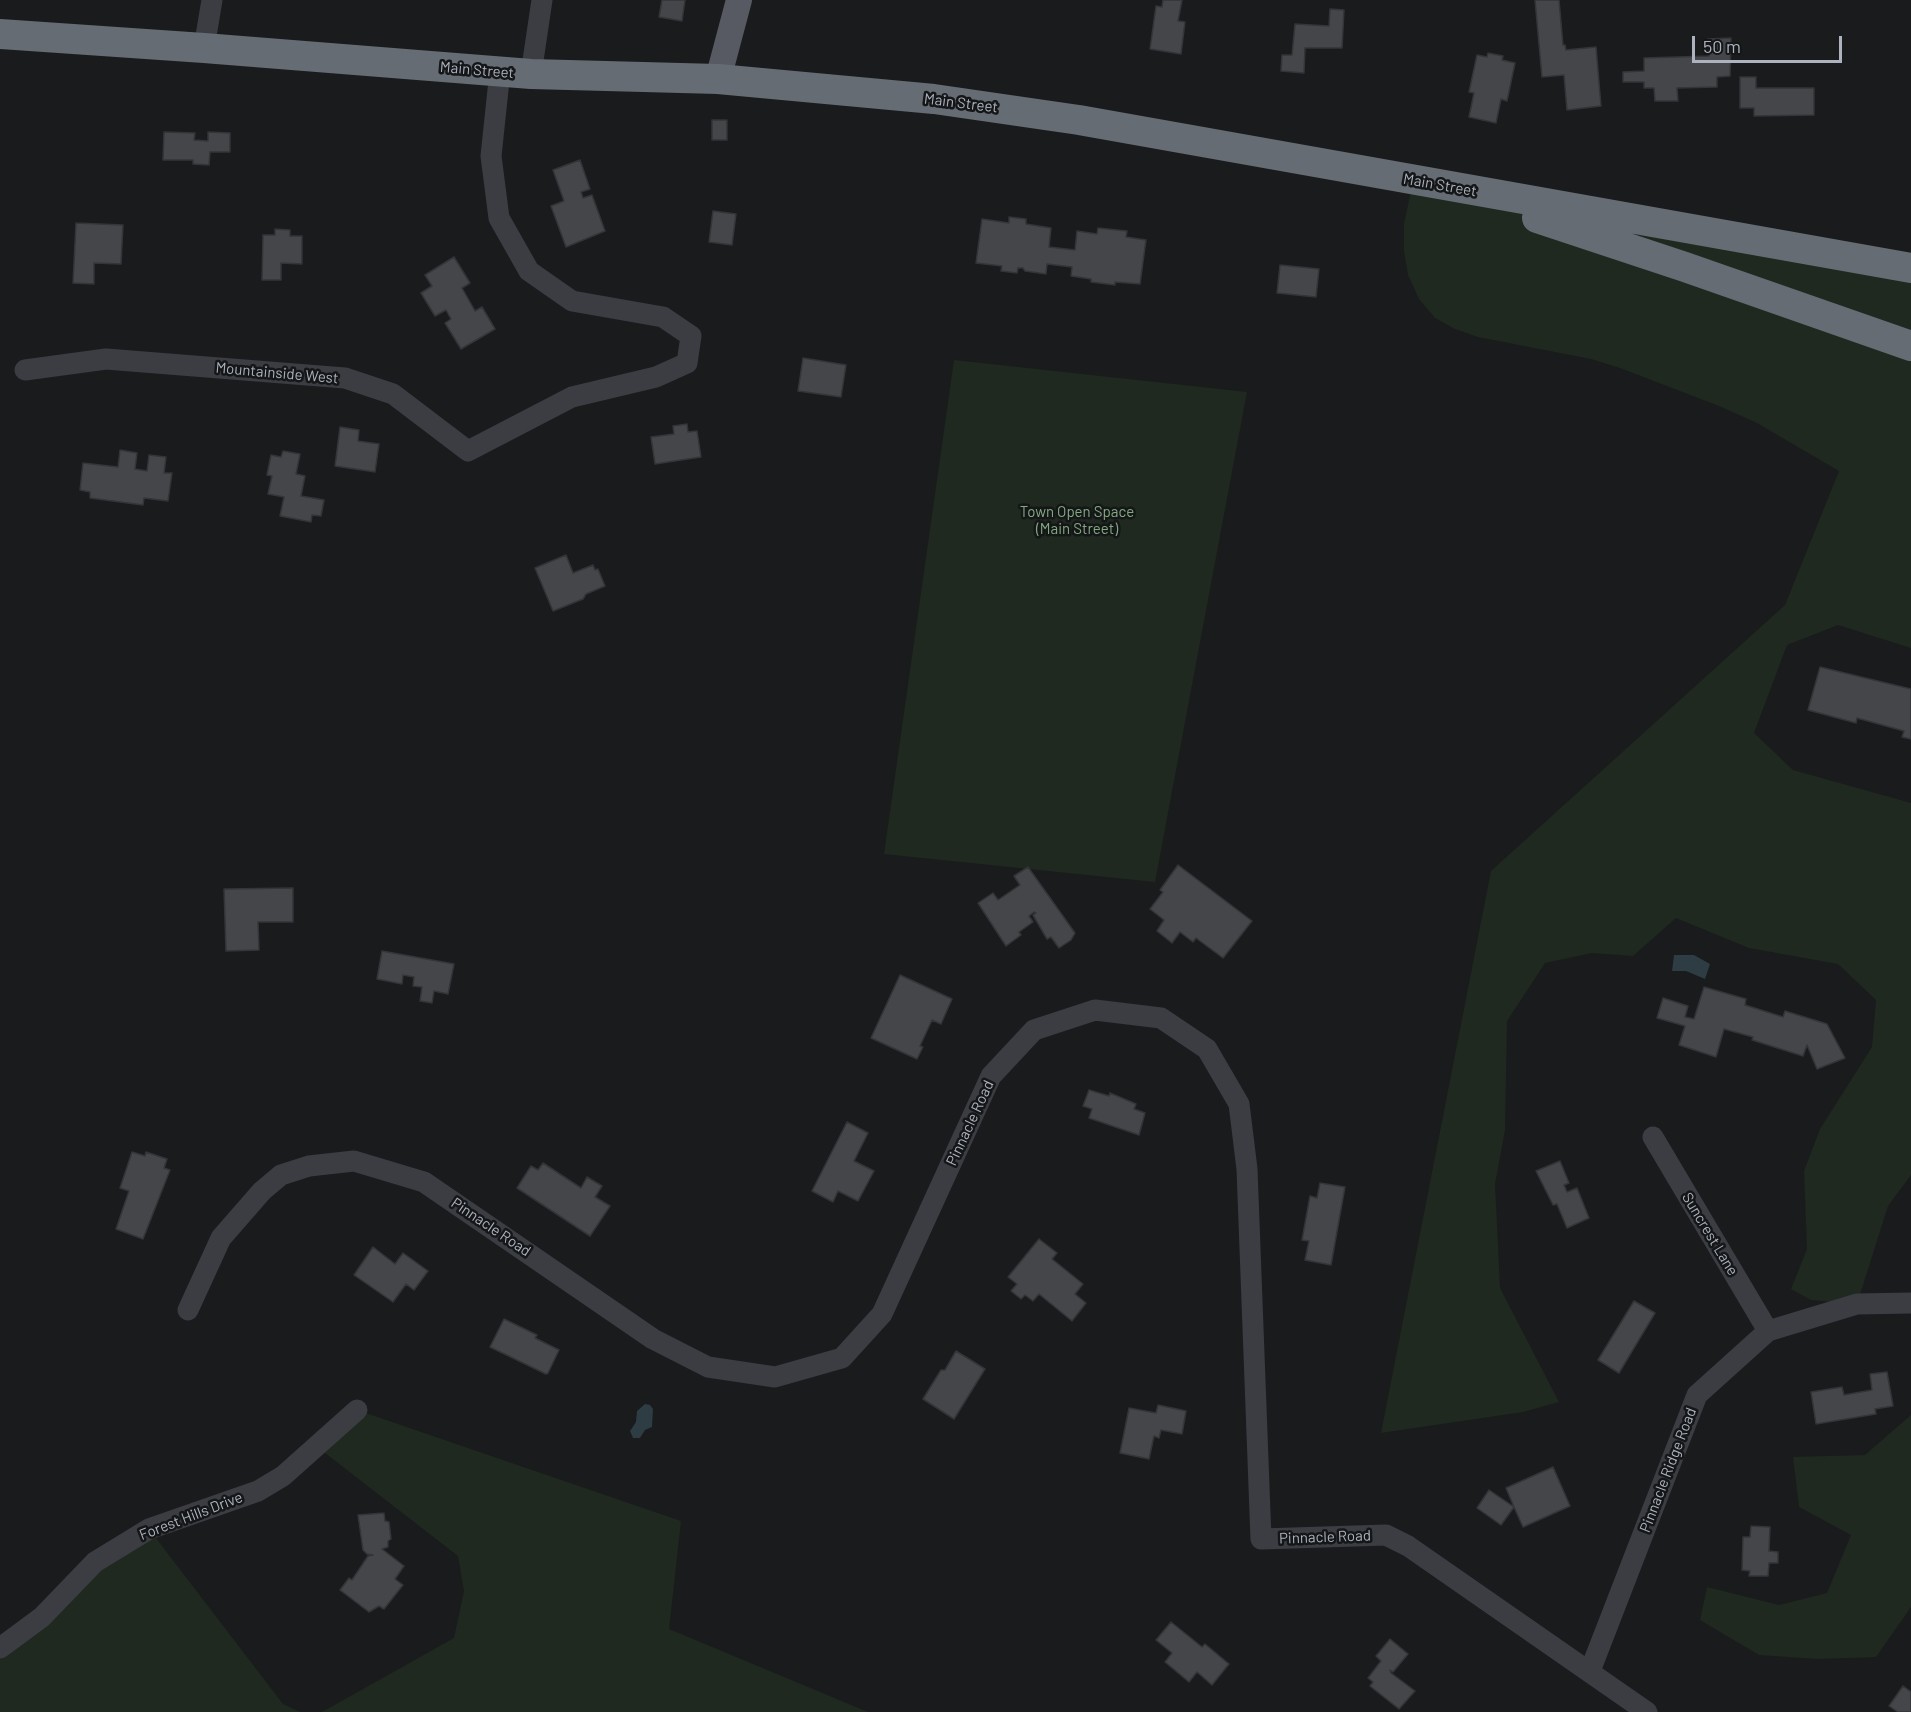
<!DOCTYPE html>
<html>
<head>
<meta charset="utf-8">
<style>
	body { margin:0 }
	#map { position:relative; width:1911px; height:1712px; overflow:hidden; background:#1a1b1d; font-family:Barlow,sans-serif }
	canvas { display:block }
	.scale { position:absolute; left:1692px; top:36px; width:150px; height:27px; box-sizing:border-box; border:3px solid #acb3be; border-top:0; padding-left:8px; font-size:18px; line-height:21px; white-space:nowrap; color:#acb3be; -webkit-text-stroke:4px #151618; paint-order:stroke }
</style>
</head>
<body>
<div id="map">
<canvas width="1911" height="1712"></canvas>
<div class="scale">50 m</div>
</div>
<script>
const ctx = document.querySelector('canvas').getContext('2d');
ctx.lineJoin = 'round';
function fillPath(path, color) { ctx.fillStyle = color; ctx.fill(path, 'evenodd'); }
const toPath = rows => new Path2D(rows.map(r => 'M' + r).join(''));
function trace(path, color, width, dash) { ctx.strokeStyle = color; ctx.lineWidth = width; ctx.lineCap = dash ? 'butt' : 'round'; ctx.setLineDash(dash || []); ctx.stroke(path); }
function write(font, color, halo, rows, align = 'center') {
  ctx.font = font + ' Barlow,sans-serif'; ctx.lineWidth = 5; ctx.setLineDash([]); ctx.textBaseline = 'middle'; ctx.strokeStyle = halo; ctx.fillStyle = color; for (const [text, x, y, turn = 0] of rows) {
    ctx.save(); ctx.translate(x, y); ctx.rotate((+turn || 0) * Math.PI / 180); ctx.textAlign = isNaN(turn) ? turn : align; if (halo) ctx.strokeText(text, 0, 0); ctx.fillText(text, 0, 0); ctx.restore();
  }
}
const green = toPath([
	[1413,181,1911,268,1911,648,1838,625,1787,645,1754,733,1793,770,1911,803,1911,1175,1888,1206,1857,1304,1811,1300,1791,1289,1807,1249,1804,1171,1820,1129,1872,1047,1876,1000,1838,964,1749,948,1676,918,1633,956,1592,953,1545,963,1507,1021,1505,1130,1495,1184,1500,1288,1559,1402,1523,1412,1381,1433,1491,871,1785,605,1839,471,1757,423,1719,406,1620,368,1591,359,1478,337,1455,329,1435,318,1419,299,1408,275,1404,251,1404,224],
	[954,360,1247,392,1155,882,884,854],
	[357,1410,681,1521,669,1629,868,1712,322,1712,454,1638,464,1591,458,1556,316,1446],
	[1911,1415,1911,1607,1876,1657,1818,1659,1759,1655,1700,1620,1707,1587,1779,1605,1827,1593,1851,1535,1799,1507,1793,1457,1865,1455],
	[149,1529,283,1704,300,1712,0,1712,0,1648]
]);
const water = toPath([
	[1674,955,1694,955,1710,964,1705,979,1686,971,1672,971],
	[645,1404,650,1405,653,1409,652,1427,645,1430,640,1438,633,1438,630,1431,636,1422,637,1411]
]);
const building = toPath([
	[662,0,685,0,682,21,659,17,662,0],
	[1163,0,1182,0,1178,21,1185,22,1181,54,1150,49,1156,6,1162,7,1163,0],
	[1535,0,1559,0,1563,45,1565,45,1566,50,1596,47,1601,106,1567,110,1564,75,1542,77,1535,0],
	[1330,9,1344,10,1342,48,1305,48,1304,73,1281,71,1282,55,1292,55,1295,24,1329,26,1330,9],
	[1731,38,1730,76,1717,77,1717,87,1677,88,1678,101,1655,101,1654,88,1644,88,1644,82,1623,82,1623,72,1644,71,1644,58,1709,56,1708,39,1731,38],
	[1488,53,1503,56,1502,60,1515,63,1507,101,1501,99,1496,123,1469,117,1474,93,1469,92,1477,55,1487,57,1488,53],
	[1740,77,1756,77,1756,88,1814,88,1814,115,1754,116,1754,108,1740,108,1740,77],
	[712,120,727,120,727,140,712,140,712,120],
	[164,132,195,133,194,140,208,141,208,132,230,133,230,152,210,152,209,165,193,164,193,160,163,160,164,132],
	[580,160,590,189,581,192,583,198,592,195,605,231,566,247,551,206,564,201,553,170,580,160],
	[713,211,736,214,732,245,709,242,713,211],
	[1009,217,1026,219,1026,224,1051,228,1049,247,1075,250,1077,231,1097,234,1098,228,1127,231,1126,237,1146,240,1140,284,1115,282,1115,285,1091,282,1091,279,1071,276,1072,267,1047,264,1046,274,1025,271,1023,268,1018,268,1017,273,1001,271,1002,266,976,263,982,219,1009,223,1009,217],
	[76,223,123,225,121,264,94,263,94,284,73,283,76,223],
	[275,229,290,230,290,236,302,236,302,264,281,263,281,280,262,280,263,235,275,235,275,229],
	[454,257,470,283,462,288,475,311,482,307,495,329,461,349,445,323,451,319,446,310,435,316,421,293,432,286,425,275,454,257],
	[1280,265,1319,269,1316,297,1277,293,1280,265],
	[803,358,846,365,841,397,798,391,803,358],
	[687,424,688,432,697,431,701,457,655,464,651,437,674,434,673,426,687,424],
	[340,427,359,430,358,441,379,444,375,472,335,466,340,427],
	[120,450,137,453,135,469,147,471,149,455,166,457,164,473,172,473,168,501,144,498,143,505,90,498,90,492,80,490,83,463,118,467,120,450],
	[283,451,300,454,296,474,305,476,301,496,324,500,321,516,312,515,311,522,280,516,284,497,268,494,272,476,267,475,271,455,281,457,283,451],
	[566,555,573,573,593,565,595,570,598,569,605,586,586,594,583,599,553,611,535,568,566,555],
	[1820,667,1911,689,1911,739,1902,737,1904,731,1857,718,1856,723,1808,710,1820,667],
	[1178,865,1252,921,1223,958,1196,938,1193,942,1180,932,1172,943,1157,931,1164,920,1150,909,1163,892,1160,890,1178,865],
	[1028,867,1075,933,1071,940,1059,948,1051,937,1047,939,1033,915,1036,913,1034,912,1029,916,1033,922,1019,932,1021,935,1006,946,978,903,993,893,998,900,1020,885,1014,876,1028,867],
	[293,888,293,922,258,922,259,950,226,951,224,889,293,888],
	[382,951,454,964,448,994,434,991,432,1003,420,1001,422,987,413,986,414,977,403,975,402,984,377,979,382,951],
	[900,975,952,999,941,1024,932,1020,920,1046,923,1047,917,1059,871,1038,900,975],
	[1704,987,1746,999,1745,1005,1783,1017,1785,1011,1827,1024,1845,1058,1817,1069,1807,1045,1803,1056,1752,1040,1753,1037,1724,1029,1716,1057,1679,1045,1685,1026,1657,1018,1663,998,1688,1006,1685,1017,1694,1019,1704,987],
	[1089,1090,1109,1096,1110,1093,1136,1104,1134,1109,1145,1113,1139,1135,1089,1118,1092,1109,1083,1106,1089,1090],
	[847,1122,868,1133,854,1161,874,1171,858,1201,838,1191,833,1202,812,1191,847,1122],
	[132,1152,145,1156,146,1152,167,1159,164,1168,170,1170,143,1239,116,1229,129,1191,120,1188,132,1152],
	[1560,1161,1569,1183,1564,1185,1567,1192,1577,1188,1589,1218,1567,1228,1557,1204,1553,1205,1536,1171,1560,1161],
	[543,1163,581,1188,587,1177,602,1186,595,1197,610,1206,590,1236,517,1188,531,1166,538,1170,543,1163],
	[1320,1183,1345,1187,1331,1265,1305,1260,1309,1241,1302,1240,1310,1196,1317,1198,1320,1183],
	[1039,1239,1057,1253,1052,1259,1083,1284,1075,1294,1086,1303,1072,1321,1039,1294,1033,1301,1025,1295,1021,1299,1011,1291,1017,1284,1008,1277,1039,1239],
	[373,1247,395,1264,403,1253,428,1271,414,1290,406,1284,393,1302,354,1275,373,1247],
	[1634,1301,1655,1313,1619,1373,1598,1360,1634,1301],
	[504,1319,537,1335,535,1338,559,1350,548,1373,546,1374,490,1347,504,1319],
	[956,1351,985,1369,954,1419,923,1399,941,1370,945,1370,956,1351],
	[1887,1372,1893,1406,1875,1409,1876,1414,1816,1424,1811,1392,1842,1387,1844,1395,1872,1390,1870,1374,1887,1372],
	[1158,1405,1186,1411,1182,1434,1161,1430,1159,1438,1154,1436,1149,1459,1120,1453,1129,1408,1156,1413,1158,1405],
	[1553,1467,1570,1506,1523,1527,1514,1507,1501,1525,1477,1508,1489,1490,1514,1507,1506,1488,1553,1467],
	[384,1513,385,1521,389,1522,391,1539,388,1541,388,1547,382,1549,404,1566,395,1579,403,1585,384,1609,379,1606,369,1612,340,1590,349,1578,352,1580,368,1556,373,1555,367,1554,363,1550,358,1515,384,1513],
	[1751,1526,1770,1527,1769,1551,1778,1552,1778,1563,1769,1563,1768,1576,1749,1576,1750,1571,1742,1570,1743,1537,1750,1537,1751,1526],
	[1171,1622,1202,1647,1205,1644,1229,1664,1212,1685,1197,1672,1189,1682,1165,1662,1172,1653,1156,1640,1171,1622],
	[1390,1639,1408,1654,1393,1672,1390,1670,1391,1673,1415,1691,1399,1709,1370,1686,1373,1682,1368,1678,1381,1661,1376,1656,1390,1639],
	[1903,1686,1911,1692,1911,1712,1898,1712,1889,1706,1903,1686]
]);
const minor = toPath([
	[204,48,212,0],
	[531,74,542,0],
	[25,370,106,359,345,378,393,394,468,451,572,397,656,377,687,363,691,336,663,317,572,301,529,271,499,218,491,156,500,71],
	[1653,1137,1768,1331],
	[188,1310,221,1238,262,1191,281,1175,309,1166,354,1161,424,1182,653,1339,708,1367,775,1377,842,1358,882,1314,991,1076,1034,1030,1095,1010,1161,1018,1207,1049,1239,1104,1247,1169,1261,1539,1386,1535,1408,1546,1647,1712],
	[0,1648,42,1617,95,1562,149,1529,258,1491,283,1476,357,1410],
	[1590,1671,1697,1395,1768,1331,1857,1304,1911,1303]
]);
const major = toPath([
	[718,79,739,0]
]);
const highway = toPath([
	[0,34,204,48,531,74,718,79,934,99,1079,120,1911,268],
	[1537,218,1685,267,1911,346]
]);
const streetNames = [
	["Main Street",477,70,5],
	["Main Street",961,103,7],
	["Main Street",1440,185,10],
	["Mountainside West",277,373,5],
	["Pinnacle Road",970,1123,-65],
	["Pinnacle Road",491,1227,34],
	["Suncrest Lane",1710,1234,59],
	["Pinnacle Ridge Road",1668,1470,-69],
	["Forest Hills Drive",191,1516,-21],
	["Pinnacle Road",1325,1537,-2]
];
const parkNames = [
	["Town Open Space",1077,512],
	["(Main Street)",1077,529]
];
fillPath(green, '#1f2920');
fillPath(water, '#2e3c43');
fillPath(building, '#44464a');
trace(building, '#343539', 1.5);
trace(minor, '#3b3d43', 21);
trace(major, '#575a62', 26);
trace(highway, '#666c74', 30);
write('15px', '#acb3be', '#151618', streetNames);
write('15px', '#83aa81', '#151618', parkNames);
</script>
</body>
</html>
